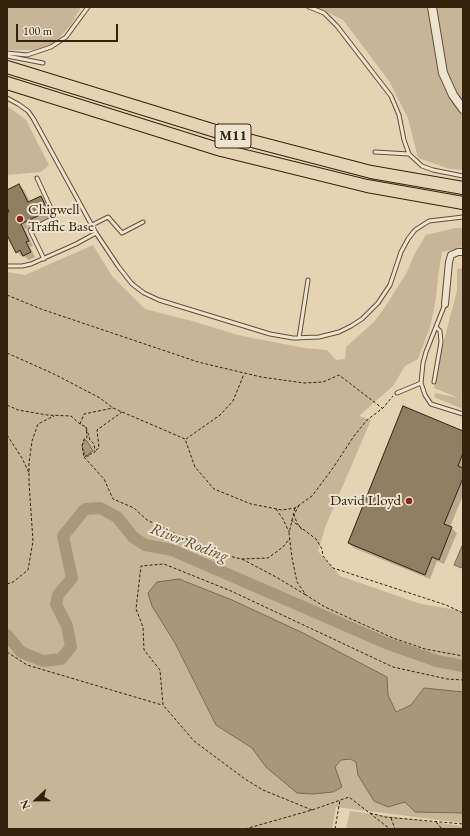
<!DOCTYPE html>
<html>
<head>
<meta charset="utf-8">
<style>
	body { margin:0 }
	#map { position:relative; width:470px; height:836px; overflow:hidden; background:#e4d4b4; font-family:"EB Garamond",serif }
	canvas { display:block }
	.frame { position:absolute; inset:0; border:8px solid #34220c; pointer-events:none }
	.north { position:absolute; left:16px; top:780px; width:40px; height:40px; -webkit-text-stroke:3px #ede3ce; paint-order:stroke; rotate:248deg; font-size:11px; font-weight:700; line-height:16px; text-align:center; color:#34220c }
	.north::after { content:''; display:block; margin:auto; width:14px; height:18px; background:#34220c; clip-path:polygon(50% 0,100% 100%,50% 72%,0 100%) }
	.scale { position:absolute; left:16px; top:24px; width:102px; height:18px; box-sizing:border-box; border:2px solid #34220c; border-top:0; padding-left:5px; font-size:12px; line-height:14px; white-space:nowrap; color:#34220c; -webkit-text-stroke:3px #ede3ce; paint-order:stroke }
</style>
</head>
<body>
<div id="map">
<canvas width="470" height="836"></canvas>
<div class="frame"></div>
<div class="north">N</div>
<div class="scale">100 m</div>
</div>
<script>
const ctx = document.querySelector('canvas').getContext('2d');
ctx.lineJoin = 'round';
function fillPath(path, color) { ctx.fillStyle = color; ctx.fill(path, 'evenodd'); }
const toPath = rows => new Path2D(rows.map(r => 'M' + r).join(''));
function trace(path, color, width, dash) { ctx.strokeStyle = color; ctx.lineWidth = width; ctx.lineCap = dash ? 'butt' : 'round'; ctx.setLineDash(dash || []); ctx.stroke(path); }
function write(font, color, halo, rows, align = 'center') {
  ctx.font = font + ' "EB Garamond",serif'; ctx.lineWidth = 4; ctx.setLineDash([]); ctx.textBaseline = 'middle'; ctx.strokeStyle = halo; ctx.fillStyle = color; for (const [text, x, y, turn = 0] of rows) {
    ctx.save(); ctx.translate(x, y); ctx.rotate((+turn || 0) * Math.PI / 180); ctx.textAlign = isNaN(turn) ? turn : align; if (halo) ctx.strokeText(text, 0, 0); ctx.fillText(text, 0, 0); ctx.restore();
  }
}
const green = toPath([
	[7,7,81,7,71,25,53,44,34,50,7,50],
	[317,7,463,7,463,170,450,169,418,158,408,118,389,81,343,20],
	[7,106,26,120,49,165,41,172,7,175],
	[455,228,463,228,463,247,442,252,438,277,436,298,433,314,429,330,418,359,405,366,393,386,359,416,371,420,326,525,318,551,340,576,421,604,463,611,463,692,424,688,411,705,396,712,388,695,386,677,303,633,232,600,180,579,152,606,175,643,216,725,252,748,266,767,313,794,333,792,342,787,335,767,341,760,350,759,356,762,358,775,388,807,405,802,443,813,463,813,463,823,336,807,332,829,7,829,7,272,25,275,93,245,112,276,145,309,192,321,238,335,304,348,327,350,336,360,345,359,346,347,374,322,385,307,407,272,415,253,426,235],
	[463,268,463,409,434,397,435,393,459,398,434,388,445,336,457,291,457,269],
	[350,811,463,826,463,829,346,829]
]);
const water = toPath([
	[85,440,87,441,93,451,89,453,88,457,85,455,82,446,85,440],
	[462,546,463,547,463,565,462,568,454,565,462,546],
	[179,579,232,600,303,633,387,677,388,695,396,712,411,705,424,688,463,692,463,813,415,812,405,802,388,807,374,801,358,775,356,762,350,759,341,760,335,767,342,787,333,792,313,794,297,793,266,767,252,748,216,725,175,643,152,606,148,593,157,582,179,579]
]);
const shadow = toPath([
	[19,185,24,190,30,202,40,197,45,202,52,216,25,229,33,246,30,247,35,257,29,260,24,256,22,257,17,252,7,233,7,214,11,212,7,205,7,191],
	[463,432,463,495,450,527,457,533,444,564,437,561,430,579,354,548,349,543]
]);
const river = toPath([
	[7,635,21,652,43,661,61,659,71,647,67,626,56,604,58,595,72,578,63,536,85,509,100,508,117,517,133,537,145,545,172,550,386,643,437,661,463,666]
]);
const building = toPath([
	[19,184,28,202,41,196,48,211,21,224,29,241,26,242,31,252,23,256,20,250,16,253,7,235,7,213,9,212,7,207,7,190,19,184],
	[403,406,463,431,463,453,458,466,463,468,463,478,444,524,452,527,439,560,432,557,425,575,348,543,403,406]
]);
const path = toPath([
	[7,295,41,309,198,362,261,377,304,383,323,382,339,375,382,408],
	[7,353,54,374,100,398,113,408,185,439,195,467,214,489,251,504,282,510,295,508,312,496,333,468,354,436,367,420,383,408,393,396],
	[7,405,18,410,47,415,71,416,80,424,86,427,90,440,94,444,95,452,84,457,82,446,84,439,87,438,86,427],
	[80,424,84,414,113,408],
	[7,435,22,458,29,473],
	[186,439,220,415,233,401,244,374],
	[96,450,99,448,97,430,122,412],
	[84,457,104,479,113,499,134,508,147,520,214,552,241,559,268,558,283,547,290,538],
	[299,505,294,515,297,523,303,531],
	[295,508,289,533,292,558,297,582,306,595,325,607,393,638,425,649,463,656],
	[276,509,283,519,289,532],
	[291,520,316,539,322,549,323,556,333,568,446,605,463,613],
	[242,559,276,577,306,595],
	[7,584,13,582,28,570,33,541,29,482,29,463,32,441,38,424,54,416],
	[7,652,27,665,162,705],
	[312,810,263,790,245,779,194,741,163,705,160,670,144,650,143,627,136,609,141,566,164,564,231,591,393,667,447,679,463,680],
	[370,813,385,817,463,824],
	[391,818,395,829],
	[436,822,442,829],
	[245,829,312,810,349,797,390,829],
	[335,829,340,800]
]);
const service = toPath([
	[309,7,324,13,337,26,391,96,399,115,404,140,409,154,422,166,433,170,463,176],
	[7,53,27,55,51,47,66,37,88,7],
	[7,56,43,63],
	[7,98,18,104,28,111,33,118,96,233,118,266,132,284,144,293,159,300,270,334,293,338,319,337,339,332,351,326,362,319,378,303,390,285,401,252,408,239,415,230,429,221,463,217],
	[375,152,409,154],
	[37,178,55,217,30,230,44,259],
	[92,225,108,217,122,233,143,222],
	[7,266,22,266,31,264,76,244,96,233],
	[445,304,426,352,423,363,421,383,425,395,431,404,463,414],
	[299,338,308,280],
	[434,382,441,342,440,331,436,327],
	[397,393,421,383]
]);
const minor = toPath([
	[445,304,449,262,451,255,458,252,463,252]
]);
const tertiary = toPath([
	[432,7,443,73,453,95,463,109]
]);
const motorway = toPath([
	[7,67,225,134,371,172,463,188],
	[7,83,221,150,367,186,463,203]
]);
const markers = [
	[20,219,4,"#8f2418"],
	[409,501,4,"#8f2418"]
];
const shields = [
	[233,136,36]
];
const shieldNames = [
	["M11",233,136]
];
const poiNames = [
	["Chigwell",28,210],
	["Traffic Base",28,227],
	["David Lloyd",401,501,"right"]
];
const waterNames = [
	["River Roding",189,543,21]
];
fillPath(green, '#c6b697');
fillPath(water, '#a8977b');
trace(water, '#7a684f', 1);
fillPath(shadow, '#0003');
trace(river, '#a8977b', 12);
fillPath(building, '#907f63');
trace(building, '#34220c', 1);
trace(service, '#604e36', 5);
trace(minor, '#604e36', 8);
trace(tertiary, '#604e36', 10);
trace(motorway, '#34220c', 14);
trace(path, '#34220c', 1, [3, 2]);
trace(service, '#ede3ce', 3);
trace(minor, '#ede3ce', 6);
trace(tertiary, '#ede3ce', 8);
trace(motorway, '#e4d4b4', 12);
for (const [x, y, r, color] of markers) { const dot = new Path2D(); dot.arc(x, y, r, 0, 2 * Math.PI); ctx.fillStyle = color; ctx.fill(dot); trace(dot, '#ede3ce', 1.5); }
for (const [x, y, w] of shields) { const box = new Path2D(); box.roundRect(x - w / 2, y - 12, w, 24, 3); ctx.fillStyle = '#ede3ce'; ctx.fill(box); trace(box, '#34220c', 1); }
write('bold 14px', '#34220c', null, shieldNames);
write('15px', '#34220c', '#ede3ce', poiNames, 'left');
write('italic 16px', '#5d4b33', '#ede3ce', waterNames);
</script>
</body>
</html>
